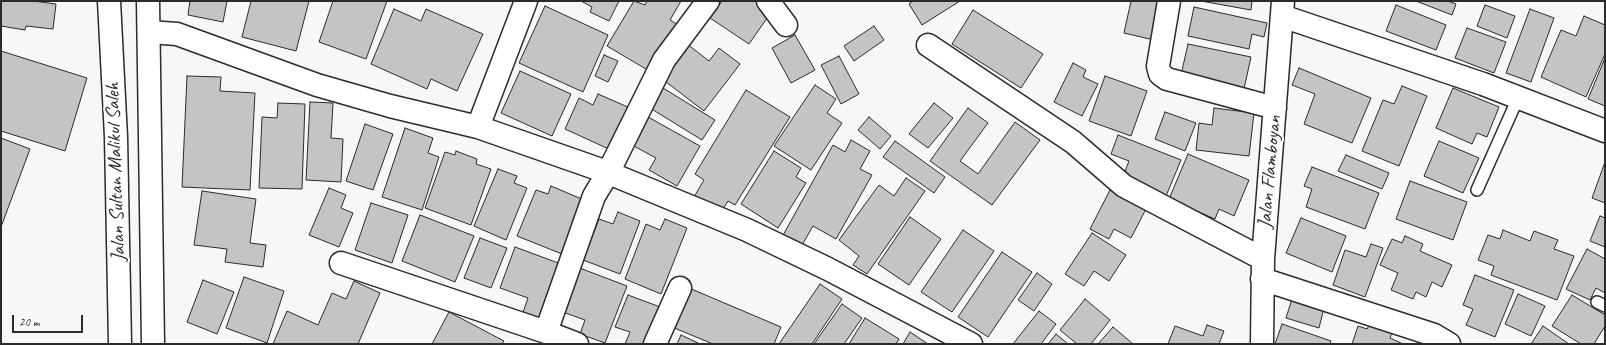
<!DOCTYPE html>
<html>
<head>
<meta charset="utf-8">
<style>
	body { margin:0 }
	#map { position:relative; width:1606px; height:345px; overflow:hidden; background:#f7f7f7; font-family:Caveat,sans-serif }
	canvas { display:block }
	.frame { position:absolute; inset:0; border:2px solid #2b2b2b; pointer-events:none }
	.scale { position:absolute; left:12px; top:315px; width:71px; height:18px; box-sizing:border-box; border:2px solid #2b2b2b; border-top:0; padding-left:5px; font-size:12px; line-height:14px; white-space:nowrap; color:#2b2b2b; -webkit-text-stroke:3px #fff; paint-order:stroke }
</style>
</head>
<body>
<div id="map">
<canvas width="1606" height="345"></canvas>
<div class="frame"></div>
<div class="scale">20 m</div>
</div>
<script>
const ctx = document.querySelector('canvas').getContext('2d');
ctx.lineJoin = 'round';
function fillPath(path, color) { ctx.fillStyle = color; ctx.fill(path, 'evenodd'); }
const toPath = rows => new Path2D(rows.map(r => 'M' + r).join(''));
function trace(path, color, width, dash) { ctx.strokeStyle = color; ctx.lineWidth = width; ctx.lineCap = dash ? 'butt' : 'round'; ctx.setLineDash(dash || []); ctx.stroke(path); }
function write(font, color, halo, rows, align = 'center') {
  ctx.font = font + ' Caveat,sans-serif'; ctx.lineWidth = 4; ctx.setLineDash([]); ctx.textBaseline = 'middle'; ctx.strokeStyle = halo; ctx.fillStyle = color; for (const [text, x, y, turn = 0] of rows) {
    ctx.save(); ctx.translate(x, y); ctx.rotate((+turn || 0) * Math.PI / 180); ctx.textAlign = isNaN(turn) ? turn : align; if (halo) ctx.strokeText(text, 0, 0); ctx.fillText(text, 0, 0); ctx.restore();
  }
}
const building = toPath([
	[1,1,33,1,56,4,53,29,26,26,25,30,1,26,1,1],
	[190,1,227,1,223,22,188,15,190,1],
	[251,1,309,1,296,51,242,37,251,1],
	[333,1,387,1,366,59,319,42,333,1],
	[581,1,619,1,609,21,590,12,592,7,581,1],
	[634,1,645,5,647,1,681,1,670,20,678,25,651,72,607,46,634,1],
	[722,1,757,1,772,11,749,44,710,18,722,1],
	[913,1,960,1,922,25,909,4,913,1],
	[1131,1,1163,1,1154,40,1124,33,1131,1],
	[1201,1,1252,1,1251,10,1201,1],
	[1416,1,1448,1,1456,4,1452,15,1416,1],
	[1396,5,1446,25,1436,50,1386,31,1396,5],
	[1485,5,1515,16,1507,38,1477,26,1485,5],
	[545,6,608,35,583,92,519,63,545,6],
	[1194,7,1267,23,1264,37,1252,34,1249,49,1188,36,1194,7],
	[394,9,421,21,426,9,483,34,457,91,431,79,427,89,371,64,394,9],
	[1530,9,1554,18,1531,82,1506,73,1530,9],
	[973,10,1043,54,1021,88,952,44,973,10],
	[1584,16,1605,25,1605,54,1586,97,1541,77,1561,30,1576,36,1584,16],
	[874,26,884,40,854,61,844,46,874,26],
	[1467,28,1506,42,1494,73,1455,58,1467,28],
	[795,35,815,70,791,83,772,48,795,35],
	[687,44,709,61,719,48,740,64,704,111,661,78,687,44],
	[1188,44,1251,57,1244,89,1181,75,1188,44],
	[1,51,87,78,65,151,1,131,1,51],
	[604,55,618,61,608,82,595,76,604,55],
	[839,56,859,94,841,104,821,65,839,56],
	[1605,58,1605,106,1588,99,1605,58],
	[1073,63,1086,70,1083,77,1098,84,1082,116,1054,102,1073,63],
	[1299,68,1371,98,1352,143,1304,124,1315,94,1292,85,1299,68],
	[520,71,571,94,552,136,501,113,520,71],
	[187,76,221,77,220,91,255,93,250,190,182,187,187,76],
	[1105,76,1147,91,1131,136,1089,121,1105,76],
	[815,85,836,99,827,113,842,123,811,170,774,146,815,85],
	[1402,86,1427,96,1399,166,1362,151,1383,100,1394,104,1402,86],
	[663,88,715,120,702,140,650,108,663,88],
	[1453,88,1499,107,1487,137,1477,133,1472,144,1436,128,1453,88],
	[746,90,790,117,735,205,728,201,720,214,694,197,704,180,695,174,746,90],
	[598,94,630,108,611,150,565,129,579,98,593,105,598,94],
	[310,102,333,103,331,138,343,139,341,182,306,180,310,102],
	[278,103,305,104,302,189,259,188,262,117,277,118,278,103],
	[934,103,953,118,928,148,909,134,934,103],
	[968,108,988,123,960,161,978,174,1015,122,1040,140,992,205,930,161,968,108],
	[1214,108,1254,113,1249,156,1196,150,1199,123,1212,125,1214,108],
	[1165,112,1196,123,1185,151,1155,139,1165,112],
	[648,117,700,146,677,186,649,170,656,158,632,145,648,117],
	[869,117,891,136,880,149,858,130,869,117],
	[365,124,393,134,373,190,346,181,365,124],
	[405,128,433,138,428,153,439,157,422,210,382,197,405,128],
	[1118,135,1181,160,1166,196,1122,179,1129,161,1111,154,1118,135],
	[1,138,30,149,1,227,1,138],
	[851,140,870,151,860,169,872,175,836,239,813,226,801,247,782,237,833,145,845,152,851,140],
	[895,141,945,177,934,193,883,157,895,141],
	[1439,141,1479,158,1463,193,1424,176,1439,141],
	[456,151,477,159,476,164,491,169,471,225,425,208,445,152,455,155,456,151],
	[774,151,801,168,796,177,806,183,778,228,741,204,774,151],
	[1188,154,1249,180,1234,216,1219,209,1215,219,1169,199,1188,154],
	[1346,155,1389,173,1382,189,1338,171,1346,155],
	[1605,162,1605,203,1592,198,1605,162],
	[1312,167,1379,193,1365,229,1306,207,1312,189,1304,186,1312,167],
	[498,169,517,176,514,183,527,188,506,240,474,226,498,169],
	[906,178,925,191,867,274,853,265,859,256,839,240,879,185,894,196,906,178],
	[1410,181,1467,202,1453,240,1396,219,1410,181],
	[551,186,584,200,562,254,517,236,536,190,548,194,551,186],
	[329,188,346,195,341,208,353,213,339,247,309,235,329,188],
	[1110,190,1146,209,1131,238,1114,229,1109,239,1090,229,1110,190],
	[202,191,256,199,250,243,266,245,263,267,225,262,227,249,194,245,202,191],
	[371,203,408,215,392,263,355,250,371,203],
	[618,212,640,221,620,274,583,260,599,219,613,224,618,212],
	[420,215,474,236,455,282,402,261,420,215],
	[1600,216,1605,218,1605,247,1590,241,1600,216],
	[910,217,941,239,909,285,878,264,910,217],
	[1301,218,1346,236,1332,272,1286,253,1301,218],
	[665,219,687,228,661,294,625,279,646,224,660,230,665,219],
	[963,230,994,251,952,312,921,292,963,230],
	[1503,230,1530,241,1534,231,1558,240,1554,249,1574,256,1557,300,1491,275,1494,266,1478,260,1488,235,1500,239,1503,230],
	[1092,233,1126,255,1109,281,1094,271,1084,286,1065,274,1092,233],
	[1405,236,1423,244,1420,251,1452,265,1442,287,1432,282,1426,297,1416,292,1413,299,1391,290,1398,273,1380,265,1392,239,1402,243,1405,236],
	[480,238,507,248,491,288,464,278,480,238],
	[1371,244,1383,248,1365,297,1333,285,1345,250,1366,257,1371,244],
	[515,247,561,264,541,322,522,315,528,298,500,288,515,247],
	[1587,249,1605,259,1605,293,1596,288,1590,300,1566,289,1587,249],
	[1002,252,1032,272,988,337,958,317,1002,252],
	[577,267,627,286,605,343,580,334,585,320,560,311,577,267],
	[1037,273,1052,284,1034,311,1018,300,1037,273],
	[1475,275,1514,290,1495,337,1466,325,1473,309,1463,305,1475,275],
	[244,277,284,291,267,343,226,328,244,277],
	[203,280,234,292,217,334,187,322,203,280],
	[354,281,380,293,358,344,273,344,287,311,318,325,332,293,346,299,354,281],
	[820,284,842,299,812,344,779,344,820,284],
	[689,288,781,327,774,344,713,344,672,327,689,288],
	[1518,294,1545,306,1531,336,1505,324,1518,294],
	[628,295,663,308,650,344,625,344,630,332,615,327,628,295],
	[1572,295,1605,315,1605,326,1594,344,1581,344,1552,326,1572,295],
	[1085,299,1110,320,1091,344,1077,344,1060,330,1085,299],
	[1292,299,1324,308,1319,328,1286,318,1292,299],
	[842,304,862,318,844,344,814,344,842,304],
	[1039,311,1056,324,1041,344,1013,344,1039,311],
	[449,312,504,341,502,344,432,344,449,312],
	[865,318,899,339,896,344,849,344,865,318],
	[1282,324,1331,341,1330,344,1275,344,1282,324],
	[1370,324,1392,332,1390,338,1403,344,1352,344,1358,326,1367,329,1370,324],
	[1207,325,1224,331,1219,344,1168,344,1175,326,1203,336,1207,325],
	[1543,326,1569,344,1531,344,1543,326],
	[1113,327,1133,344,1098,344,1113,327],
	[910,332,928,344,903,344,910,332],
	[1056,334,1068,344,1048,344,1056,334],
	[681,335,700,344,677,344,681,335]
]);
const lane = toPath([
	[1477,190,1518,98],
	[1597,302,1605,306]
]);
const street = toPath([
	[768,1,786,25],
	[1169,1,1158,66,1160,74,1167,79,1275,108],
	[1282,16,1483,84,1605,131],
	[149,32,177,34,317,85,390,106,478,127,604,171,747,230,828,269,971,344],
	[928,45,1073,142,1124,186,1263,259],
	[478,127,526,1],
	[341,263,546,332,594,196,608,173,664,60,708,1],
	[1262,279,1434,335,1449,344],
	[546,332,577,344],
	[655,344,680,288],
	[1262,344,1263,259,1283,1]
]);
const secondary = toPath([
	[109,1,116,137,120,344],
	[148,1,153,344]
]);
const streetNames = [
	["Jalan Sultan Malikul Saleh",116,172,-92],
	["Jalan Flamboyan",1270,172,-85]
];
fillPath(building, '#c4c4c4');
trace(building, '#2b2b2b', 1);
trace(lane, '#2b2b2b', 14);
trace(street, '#2b2b2b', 25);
trace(secondary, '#2b2b2b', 25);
trace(lane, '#fff', 11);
trace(street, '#fff', 22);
trace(secondary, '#fff', 22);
write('20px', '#2b2b2b', '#fff', streetNames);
</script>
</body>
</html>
